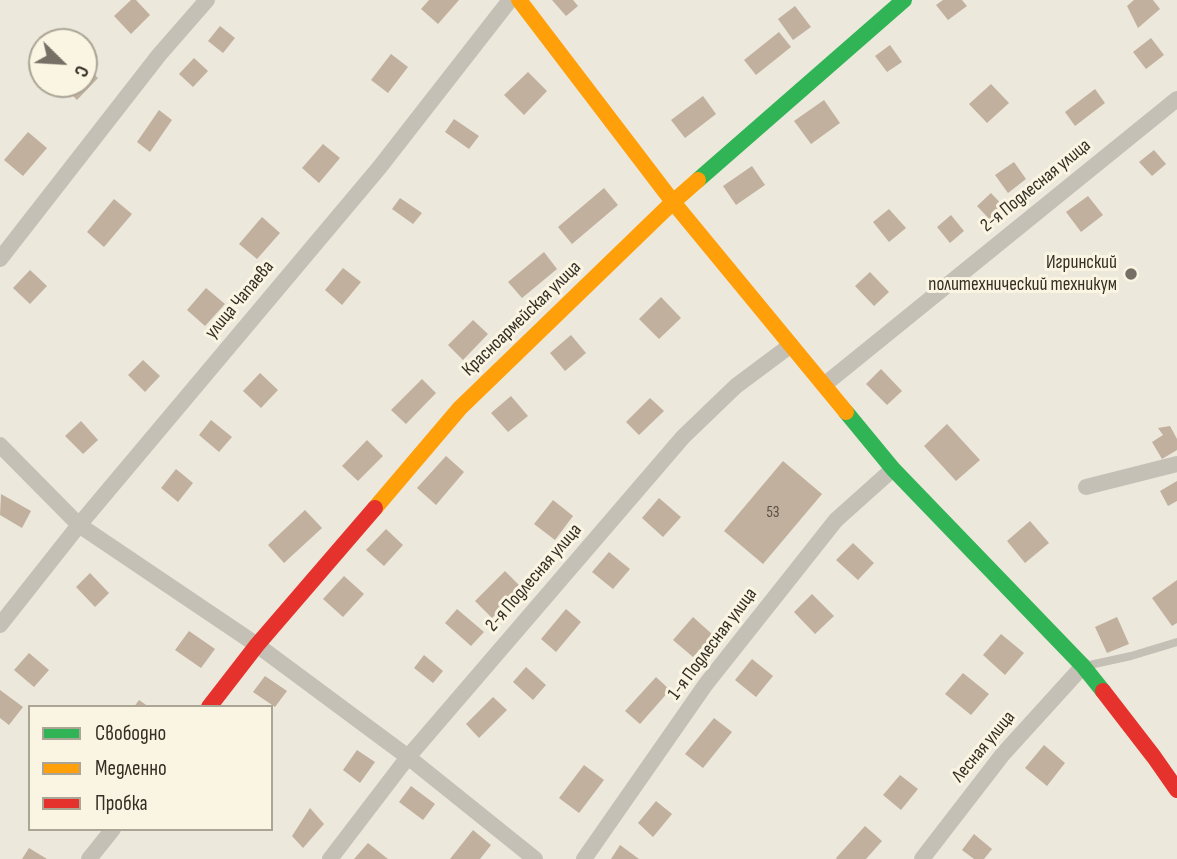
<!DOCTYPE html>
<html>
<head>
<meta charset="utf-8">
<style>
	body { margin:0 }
	#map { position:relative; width:1177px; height:859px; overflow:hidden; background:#ece8dc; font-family:"Sofia Sans Condensed",sans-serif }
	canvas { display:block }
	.legend { position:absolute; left:28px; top:705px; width:245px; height:126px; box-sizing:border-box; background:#faf5e2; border:2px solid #aba596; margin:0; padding:9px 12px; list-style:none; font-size:21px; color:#352e25 }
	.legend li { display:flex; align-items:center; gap:14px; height:35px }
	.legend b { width:35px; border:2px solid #aba596 }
	.north { position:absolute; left:28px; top:28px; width:70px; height:70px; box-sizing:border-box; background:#faf5e2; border:2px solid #aba596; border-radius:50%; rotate:114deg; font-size:19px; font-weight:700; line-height:28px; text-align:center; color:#352e25 }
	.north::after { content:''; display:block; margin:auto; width:24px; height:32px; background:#756f65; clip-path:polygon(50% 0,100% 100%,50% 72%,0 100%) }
</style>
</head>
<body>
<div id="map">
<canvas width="1177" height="859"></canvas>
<ul class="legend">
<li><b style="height:9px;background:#30b455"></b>Свободно</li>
<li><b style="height:9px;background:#ff9f0a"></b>Медленно</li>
<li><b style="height:9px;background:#e5322d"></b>Пробка</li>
</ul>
<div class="north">С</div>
</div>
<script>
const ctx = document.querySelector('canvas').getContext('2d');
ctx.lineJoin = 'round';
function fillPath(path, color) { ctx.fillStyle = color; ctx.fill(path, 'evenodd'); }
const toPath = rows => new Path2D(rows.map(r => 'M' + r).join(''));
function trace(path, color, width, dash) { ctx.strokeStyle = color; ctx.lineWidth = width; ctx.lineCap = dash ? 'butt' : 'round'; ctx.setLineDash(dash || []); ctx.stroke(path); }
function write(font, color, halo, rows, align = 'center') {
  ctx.font = font + ' "Sofia Sans Condensed",sans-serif'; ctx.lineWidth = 6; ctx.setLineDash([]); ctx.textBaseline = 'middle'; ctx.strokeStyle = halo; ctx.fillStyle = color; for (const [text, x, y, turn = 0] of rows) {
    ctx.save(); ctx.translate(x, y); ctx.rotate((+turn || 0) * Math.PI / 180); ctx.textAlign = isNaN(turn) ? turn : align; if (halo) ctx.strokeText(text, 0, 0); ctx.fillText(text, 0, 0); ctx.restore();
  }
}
const building = toPath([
	[131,0,136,0,150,15,131,34,114,16],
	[429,0,459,0,438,24,421,9],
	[552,0,573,0,578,6,566,16],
	[943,0,962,0,967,6,948,20,936,5],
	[1134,0,1153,0,1160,9,1138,28,1127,6],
	[795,6,811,27,793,40,778,19],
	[220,26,235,38,223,53,208,41],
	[779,32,791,47,756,75,744,60],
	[1151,38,1164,55,1146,69,1133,52],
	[890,45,902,62,887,72,875,56],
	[391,54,408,67,388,93,371,80],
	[194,58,208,71,193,87,179,74],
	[84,65,98,78,77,100,61,84,84,84],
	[528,72,547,91,524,115,504,95],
	[991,84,1009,103,987,123,969,104],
	[1095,89,1105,103,1075,126,1065,112],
	[703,96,716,114,685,138,671,120],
	[824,100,840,123,811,144,794,121],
	[159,110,172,120,150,152,137,142],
	[454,119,479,136,469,149,445,132],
	[28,132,47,148,23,176,4,160],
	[323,144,340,158,319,183,302,168],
	[1154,150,1166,164,1152,176,1139,162],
	[1014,162,1026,179,1008,193,995,175],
	[752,166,765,185,736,205,723,186],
	[604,188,618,205,572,244,558,227],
	[991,193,1007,210,993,223,977,206],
	[1088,196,1103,215,1081,232,1066,212],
	[400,198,422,213,413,224,392,209],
	[114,199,132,214,104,247,87,232],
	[889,209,906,228,889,242,873,222],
	[951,215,964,231,950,243,937,227],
	[262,217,280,233,257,259,239,244],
	[544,252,557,269,522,298,508,282],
	[343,268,361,282,342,305,325,290],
	[30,270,47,286,30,304,13,288],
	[870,272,889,292,874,306,855,286],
	[206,288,225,304,205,326,187,310],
	[661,297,681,318,659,339,639,319],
	[473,320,488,334,463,360,448,345],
	[571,335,586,353,565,371,550,353],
	[143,360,160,376,145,392,128,375],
	[881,369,902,391,887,405,866,384],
	[260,373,278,390,261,408,243,391],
	[422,379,436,393,406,424,391,410],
	[511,396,528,416,508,432,491,413],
	[650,398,664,411,639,435,626,422],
	[211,420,232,437,219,452,199,435],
	[81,421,98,440,83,454,65,436],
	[947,424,980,460,956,481,924,446],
	[1170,426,1177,439,1177,450,1162,459,1152,442,1163,435,1158,428],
	[367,440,383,456,358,481,342,466],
	[446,456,464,472,436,505,417,488],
	[783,461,822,494,763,564,724,531],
	[176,469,193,483,178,502,161,488],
	[1177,481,1177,501,1168,506,1160,491],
	[1,494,31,511,22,528,0,515],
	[659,498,681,517,663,537,642,518],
	[553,500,573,516,555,540,534,524],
	[305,510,322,528,284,563,268,545],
	[1030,521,1049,543,1025,563,1007,541],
	[386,529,403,545,384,566,366,550],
	[853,543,874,563,858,580,836,560],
	[609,552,630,569,613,589,592,572],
	[505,571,522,588,492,618,475,601],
	[90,573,109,593,95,607,76,587],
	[344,576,364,594,343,617,323,599],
	[1177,580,1177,623,1172,626,1152,598],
	[812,594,834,616,815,634,794,612],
	[457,609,484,632,471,646,445,623],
	[566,609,581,622,556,652,541,639],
	[693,617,713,635,693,657,673,640],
	[1117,617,1129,644,1107,653,1095,627],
	[189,631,215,649,201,668,175,650],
	[1001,634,1024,653,1005,675,983,655],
	[29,653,49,670,34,687,14,670],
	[424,655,443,671,433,683,414,668],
	[752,659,773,676,756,697,735,680],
	[526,667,546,685,533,700,513,682],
	[963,673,989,694,971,715,945,694],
	[265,676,287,691,275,707,253,692],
	[656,677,670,690,640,724,625,711],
	[0,690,23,707,9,725,0,718],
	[493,697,507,710,479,738,466,724],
	[139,700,149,707,134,707],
	[714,718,732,732,703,768,685,754],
	[1044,745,1065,763,1047,786,1025,768],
	[357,750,375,762,360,783,343,770],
	[584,765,604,780,579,813,559,798],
	[900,775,918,789,901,810,883,795],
	[411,786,435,804,423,820,399,802],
	[656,801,672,814,653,837,638,823],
	[310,808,324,824,303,848,292,836],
	[865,826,882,841,866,859,837,859,836,858],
	[473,830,491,845,480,859,450,859],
	[974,834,992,849,984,859,974,859,962,850],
	[368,843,388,859,354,859],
	[620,845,639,859,611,859],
	[29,848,47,859,22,859]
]);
const lane = toPath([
	[1085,666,1131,656,1177,642]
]);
const street = toPath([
	[0,259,159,55,207,0],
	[824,385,1177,99],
	[0,445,79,525,257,645,408,757,535,859],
	[1086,487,1177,464],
	[0,625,79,525,379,168,510,0],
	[89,859,113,829],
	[330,859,408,757,683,437,736,386,791,345],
	[584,859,706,684,836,520,893,469],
	[922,859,1003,754,1083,666]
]);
const fast = toPath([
	[698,180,904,0],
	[846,412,893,469,1083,666,1103,691]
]);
const slow = toPath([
	[519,0,673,202,846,412],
	[375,508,460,408,673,202,698,180]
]);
const jam = toPath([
	[1103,691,1154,757,1177,790],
	[209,707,257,645,375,508]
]);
const markers = [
	[1131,274,7,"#756f65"]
];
const numberNames = [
	["53",773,513]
];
const streetNames = [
	["2-я Подлесная улица",1036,186,-39],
	["улица Чапаева",240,300,-50],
	["Красноармейская улица",522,319,-44],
	["2-я Подлесная улица",534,578,-49],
	["1-я Подлесная улица",713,644,-53],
	["Лесная улица",984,747,-50]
];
const poiNames = [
	["Игринский",1117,263],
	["политехнический техникум",1117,285]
];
fillPath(building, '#c1b09d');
trace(lane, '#c4c0b6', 8);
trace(street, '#c4c0b6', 16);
trace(fast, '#30b455', 16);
trace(slow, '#ff9f0a', 16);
trace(jam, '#e5322d', 16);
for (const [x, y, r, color] of markers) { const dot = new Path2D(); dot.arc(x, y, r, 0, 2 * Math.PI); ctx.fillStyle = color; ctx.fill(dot); trace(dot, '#faf5e2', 2.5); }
write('16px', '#584e43', null, numberNames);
write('19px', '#352e25', '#faf5e2', streetNames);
write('19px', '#352e25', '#faf5e2', poiNames, 'right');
</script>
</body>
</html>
